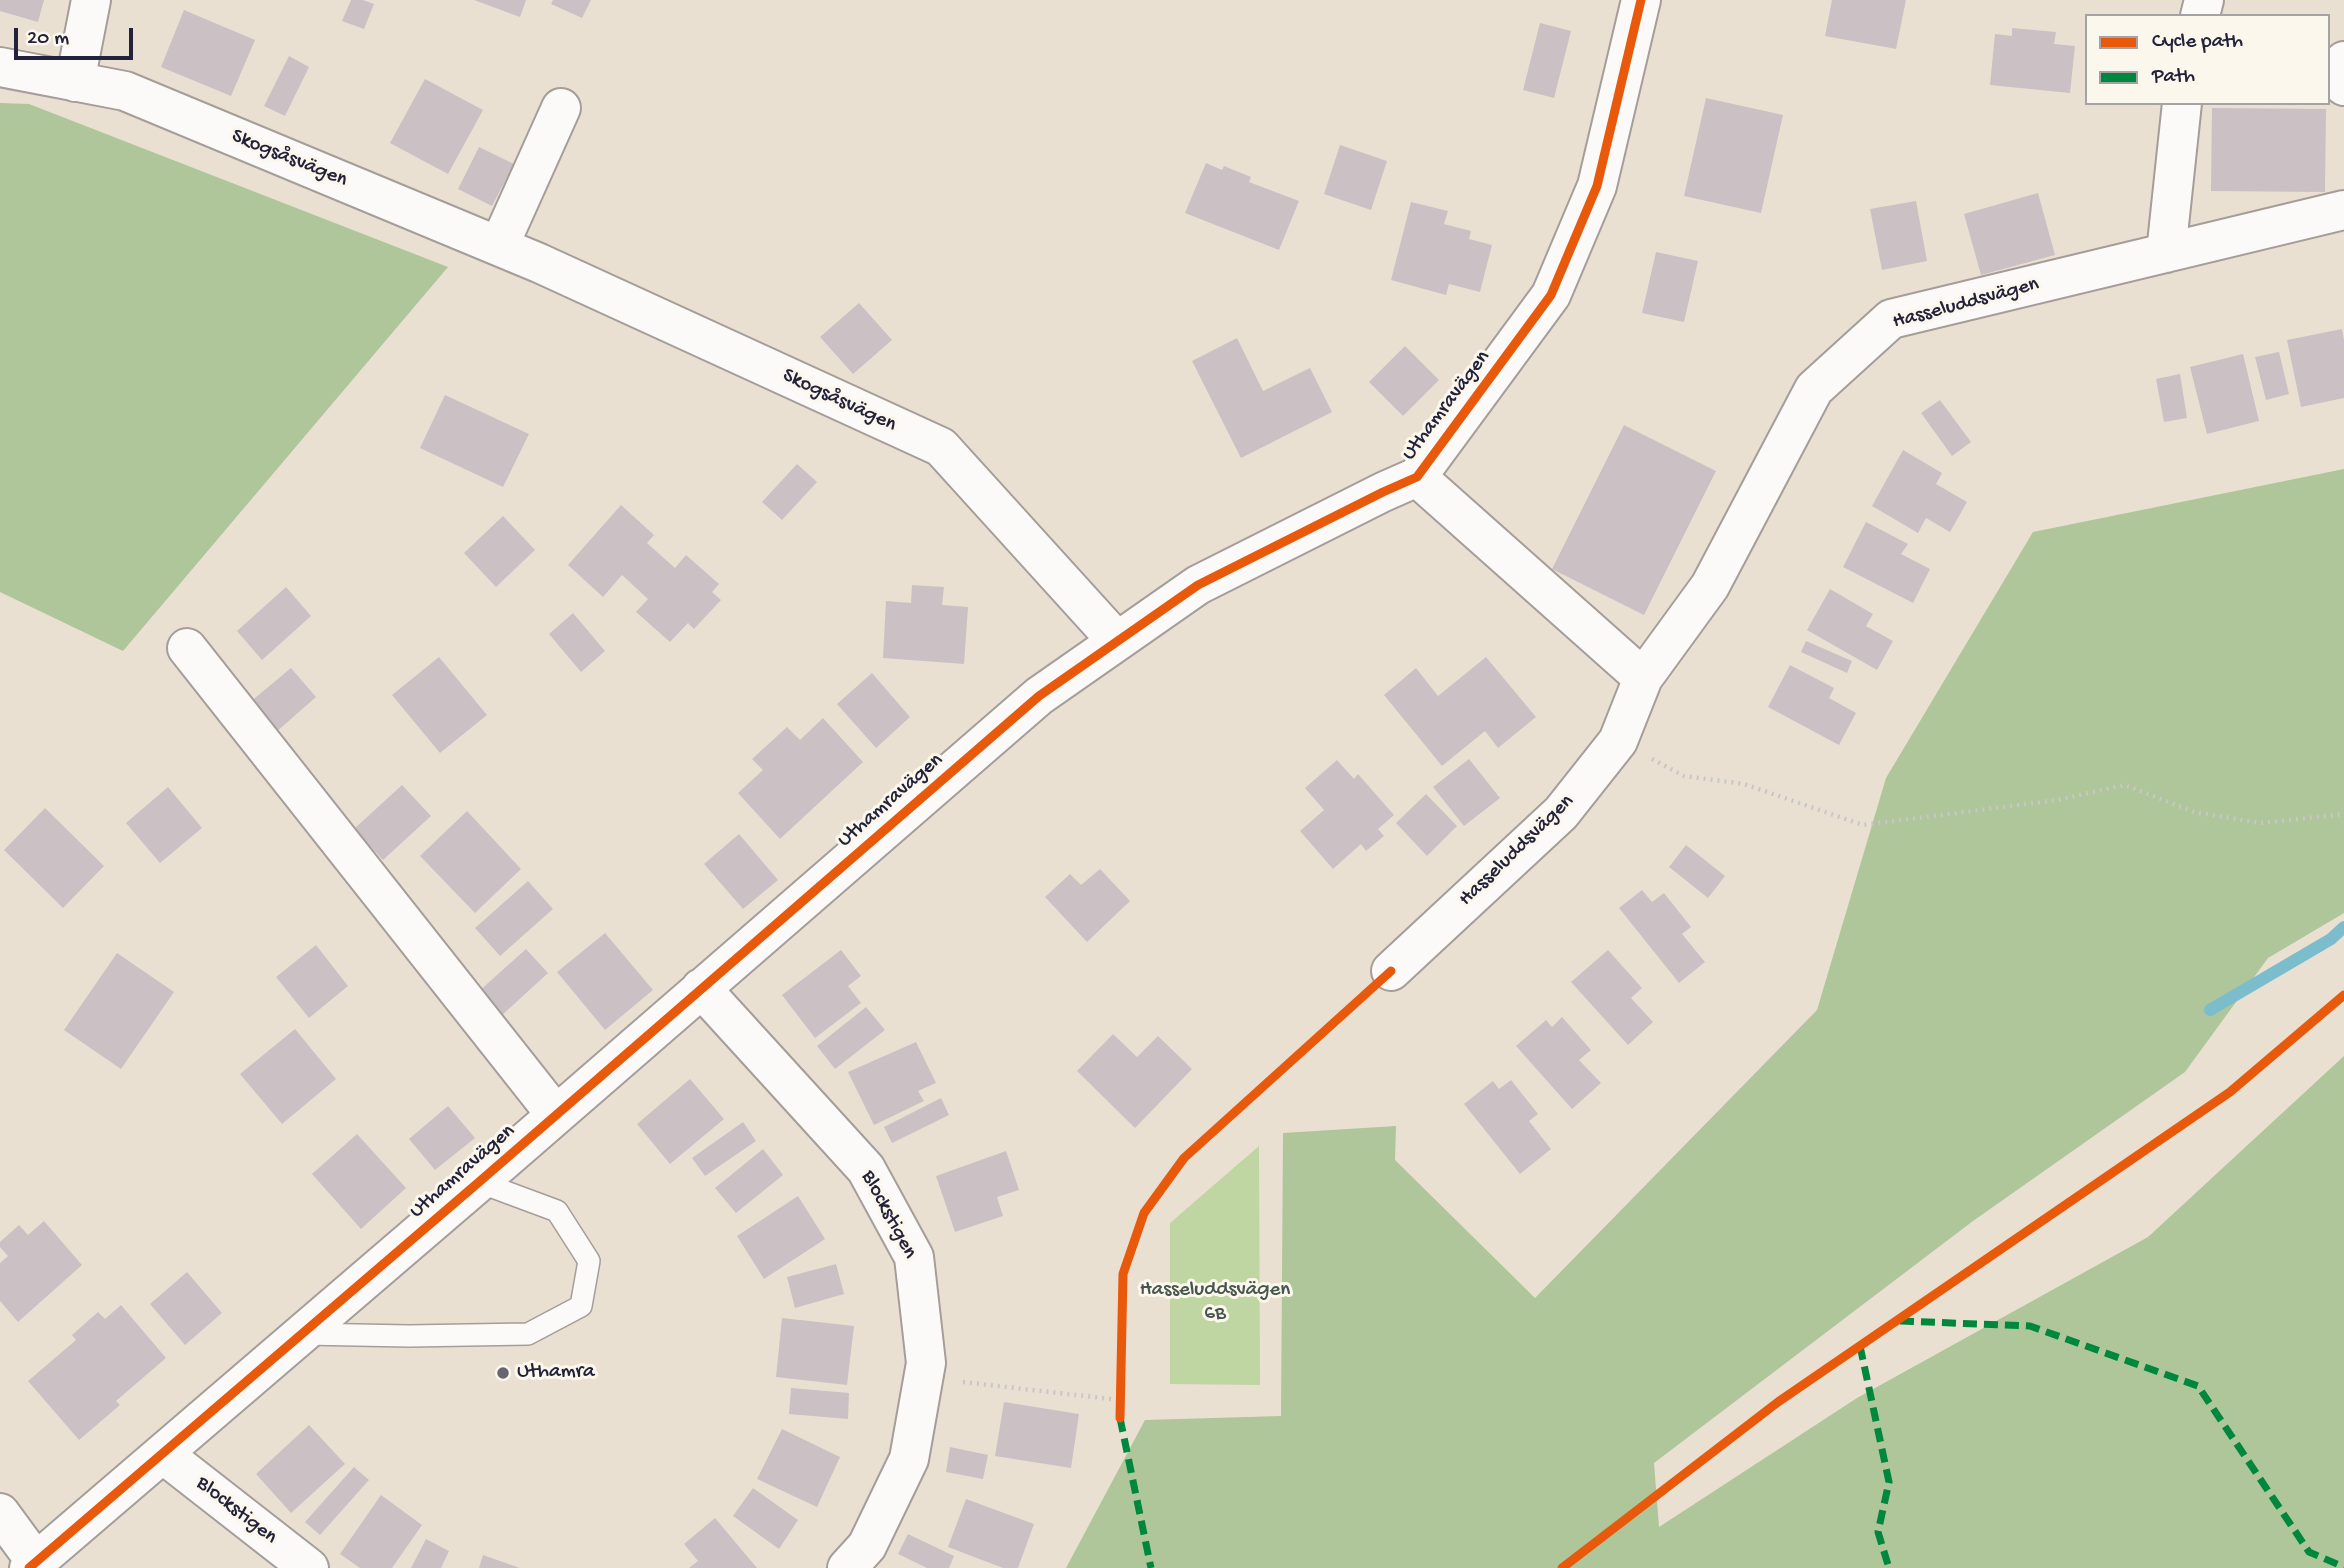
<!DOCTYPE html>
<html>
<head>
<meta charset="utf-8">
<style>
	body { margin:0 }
	#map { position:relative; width:2344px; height:1568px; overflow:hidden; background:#eae0d2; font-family:"Gochi Hand",sans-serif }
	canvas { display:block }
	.legend { position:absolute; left:2085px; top:14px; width:245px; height:91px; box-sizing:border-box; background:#fbf7ec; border:2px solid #a4a2a5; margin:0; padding:9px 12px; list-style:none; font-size:21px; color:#22223b }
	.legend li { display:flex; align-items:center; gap:14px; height:35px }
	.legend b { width:35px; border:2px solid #a4a2a5 }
	.scale { position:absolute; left:14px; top:28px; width:119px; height:32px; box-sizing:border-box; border:4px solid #22223b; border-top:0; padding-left:9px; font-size:21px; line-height:24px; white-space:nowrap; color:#22223b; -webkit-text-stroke:5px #fbf7ec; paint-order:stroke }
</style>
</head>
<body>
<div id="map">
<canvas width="2344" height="1568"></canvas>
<ul class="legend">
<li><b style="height:9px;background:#e8590c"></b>Cycle path</li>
<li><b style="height:9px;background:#00873e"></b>Path</li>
</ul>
<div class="scale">20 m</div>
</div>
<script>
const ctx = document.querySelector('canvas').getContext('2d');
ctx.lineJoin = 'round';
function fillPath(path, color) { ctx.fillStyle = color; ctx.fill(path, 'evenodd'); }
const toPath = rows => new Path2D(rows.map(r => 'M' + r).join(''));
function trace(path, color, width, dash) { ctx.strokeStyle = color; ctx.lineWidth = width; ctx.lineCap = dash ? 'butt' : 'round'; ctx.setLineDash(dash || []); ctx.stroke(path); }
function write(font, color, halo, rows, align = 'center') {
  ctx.font = font + ' "Gochi Hand",sans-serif'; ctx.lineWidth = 6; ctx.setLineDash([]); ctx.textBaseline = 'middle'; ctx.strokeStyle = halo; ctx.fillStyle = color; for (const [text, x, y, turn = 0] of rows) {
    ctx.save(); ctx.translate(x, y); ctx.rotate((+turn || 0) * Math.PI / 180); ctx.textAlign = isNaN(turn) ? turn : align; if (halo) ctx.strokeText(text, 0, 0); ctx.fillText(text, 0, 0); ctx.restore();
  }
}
const green = toPath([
	[1259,1146,1260,1385,1170,1384,1170,1223]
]);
const forest = toPath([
	[0,103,29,104,448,267,123,651,0,592],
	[2344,469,2344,913,2268,958,2185,1072,1973,1221,1654,1463,1659,1527,1857,1398,2148,1237,2344,1056,2344,1568,1066,1568,1145,1420,1281,1416,1283,1133,1396,1126,1395,1160,1535,1298,1817,1010,1886,778,2033,532]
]);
const stream = toPath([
	[2210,1010,2331,939,2344,927]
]);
const building = toPath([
	[0,0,44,0,38,22,0,11],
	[351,0,363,0,374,4,364,29,342,21],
	[474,0,526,0,520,17],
	[553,0,591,0,582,18,551,4],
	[1832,0,1906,0,1896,49,1825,36],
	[184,10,255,40,231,96,161,67],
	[1540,23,1571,31,1554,98,1523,90],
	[2012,28,2056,32,2054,44,2075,46,2070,93,1990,85,1995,34,2012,36],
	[289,56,309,67,285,116,264,106],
	[425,79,483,110,448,174,390,143],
	[1706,98,1783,115,1761,213,1684,196],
	[2212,108,2326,109,2325,192,2211,191],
	[1340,145,1387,161,1371,210,1324,194],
	[479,147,514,164,492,206,458,189],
	[1206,163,1222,170,1224,166,1251,177,1249,182,1299,201,1279,250,1185,213],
	[2038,193,2055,255,1981,275,1964,214],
	[1916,201,1927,261,1882,270,1870,209],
	[1411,202,1448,211,1444,224,1471,231,1469,239,1492,245,1480,292,1449,284,1446,295,1391,280],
	[1656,252,1698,261,1684,322,1642,313],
	[859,303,892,340,853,374,820,337],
	[2342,329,2344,340,2344,398,2301,407,2287,340],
	[1237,338,1263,391,1310,368,1332,412,1241,458,1192,361],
	[1405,346,1439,380,1403,416,1369,382],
	[2279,352,2289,394,2266,400,2255,357],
	[2243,354,2259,421,2207,434,2190,367],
	[2180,374,2187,418,2164,422,2156,379],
	[445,395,529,434,503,487,420,448],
	[1940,400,1971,442,1952,456,1921,413],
	[1624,425,1716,471,1644,615,1552,569],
	[1903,450,1942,473,1936,484,1967,502,1950,532,1926,518,1918,533,1872,506],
	[797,464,817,482,782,520,762,502],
	[621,505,654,535,647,543,675,568,686,555,719,584,712,592,721,600,694,629,688,623,670,642,636,612,648,599,622,575,603,597,568,565],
	[503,516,535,550,496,587,464,553],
	[1866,522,1908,544,1901,554,1930,569,1913,603,1843,567],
	[912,585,944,587,942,605,968,607,964,664,883,658,886,601,911,603],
	[286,587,311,616,262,660,237,631],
	[1830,589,1873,614,1866,626,1893,641,1877,670,1807,630],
	[573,613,605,651,581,672,549,634],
	[1806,641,1852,661,1847,673,1801,652],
	[439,657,487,715,440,753,392,695],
	[1486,657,1536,717,1498,748,1485,731,1442,766,1384,695,1416,668,1438,696],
	[1790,665,1834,688,1829,698,1856,713,1839,745,1768,707],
	[291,668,316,697,275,733,249,703],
	[872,673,910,717,876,748,837,704],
	[823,718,863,762,780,839,738,793,763,770,752,759,787,727,800,740],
	[1469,759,1500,798,1464,826,1433,787],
	[1337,760,1354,779,1358,774,1394,815,1378,829,1384,836,1366,851,1361,844,1333,869,1300,831,1324,810,1305,788],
	[402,785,431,816,383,860,354,829],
	[168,787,202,828,160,863,126,823],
	[1426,794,1457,826,1427,856,1396,823],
	[45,808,104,866,63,908,4,850],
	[467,811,521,869,475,913,420,856],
	[739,834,778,880,743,909,704,864],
	[1686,845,1725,876,1708,898,1669,867],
	[1100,869,1130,901,1087,942,1045,897,1070,874,1081,885],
	[528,881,553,909,500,956,475,928],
	[1642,890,1652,902,1664,893,1691,927,1682,934,1705,962,1679,983,1619,908],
	[605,933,653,990,605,1030,557,972],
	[316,945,348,986,309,1018,276,977],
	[526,949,548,973,500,1017,478,992],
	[841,950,861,976,848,986,861,1003,815,1038,782,995],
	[1608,950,1642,988,1631,998,1653,1022,1628,1045,1571,982],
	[117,953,174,992,121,1069,64,1030],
	[866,1007,885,1030,835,1069,817,1046],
	[1562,1017,1591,1050,1579,1060,1601,1083,1572,1109,1516,1046,1546,1020,1552,1027],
	[295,1029,336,1079,282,1124,240,1074],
	[1113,1034,1137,1057,1158,1036,1192,1069,1135,1128,1077,1071],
	[916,1042,936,1083,918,1091,924,1101,874,1125,848,1072],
	[690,1079,724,1119,670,1164,637,1124],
	[1511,1080,1538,1114,1529,1121,1551,1149,1520,1174,1464,1104,1493,1081,1499,1089],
	[941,1098,949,1115,892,1143,884,1127],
	[448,1106,475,1138,435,1170,409,1139],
	[743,1122,756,1141,705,1176,692,1158],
	[357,1134,406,1188,361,1229,312,1174],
	[763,1149,783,1175,736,1213,715,1188],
	[1006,1151,1019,1190,997,1197,1003,1216,955,1232,936,1176],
	[798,1196,825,1239,764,1279,737,1236],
	[44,1221,82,1265,18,1322,0,1301,0,1263,8,1256,0,1247,0,1242,19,1225,28,1235],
	[836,1264,844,1294,795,1308,787,1277],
	[187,1272,222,1313,185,1345,150,1304],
	[121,1305,166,1358,116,1401,120,1405,79,1440,28,1381,76,1340,72,1335,98,1312,105,1319],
	[782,1318,854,1326,847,1385,776,1377],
	[791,1388,849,1393,848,1419,789,1414],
	[1004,1402,1079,1414,1071,1468,995,1456],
	[309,1425,345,1464,291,1513,256,1474],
	[782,1429,840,1457,817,1507,757,1479],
	[950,1447,988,1455,983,1479,946,1472],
	[354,1467,369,1480,320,1535,305,1522],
	[753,1488,798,1520,779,1549,733,1516],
	[381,1495,422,1525,392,1568,360,1568,340,1554],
	[966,1499,1034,1524,1018,1568,1003,1568,948,1547],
	[715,1518,757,1568,689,1568,698,1561,684,1544],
	[908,1534,954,1556,949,1568,927,1568,898,1554],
	[426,1539,449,1551,441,1568,411,1568],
	[483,1555,520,1568,479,1568]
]);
const path = toPath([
	[1652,759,1684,776,1744,784,1863,825,2057,800,2125,785,2194,812,2260,823,2344,814],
	[963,1382,1120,1400]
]);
const lane = toPath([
	[303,1334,409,1336,528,1334,581,1306,589,1261,557,1211,479,1182]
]);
const street = toPath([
	[2200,16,2204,0],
	[2344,61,2341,67,2344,86],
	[0,67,125,91,539,263,941,447,1117,641],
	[75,82,91,0],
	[499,246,561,108],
	[2166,253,2182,103],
	[1417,477,1643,678,1710,586,1814,389,1891,319,2344,210],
	[187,648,556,1115],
	[1391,971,1561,813,1618,741,1643,678],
	[701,988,866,1169,914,1257,926,1363,909,1459,867,1546,847,1568],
	[163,1454,309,1568],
	[0,1513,36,1562],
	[29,1568,479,1182,1039,696,1198,585,1383,492,1417,477,1551,295,1597,186,1641,0]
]);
const quiet = toPath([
	[1900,1321,2030,1326,2198,1386,2309,1552,2344,1567],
	[1860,1346,1889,1482,1878,1532,1889,1568],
	[1120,1418,1151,1568]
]);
const cycleway = toPath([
	[1120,1418,1123,1274,1144,1213,1184,1158,1391,971],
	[29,1568,479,1182,1039,696,1198,585,1383,492,1417,477,1551,295,1597,186,1641,0],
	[1562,1568,1778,1402,2230,1092,2344,995]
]);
const markers = [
	[503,1373,7,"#686470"]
];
const streetNames = [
	["Skogsåsvägen",289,159,22],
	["Hasseluddsvägen",1966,304,-15],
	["Skogsåsvägen",839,401,25],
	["Uthamravägen",1447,406,-53],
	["Uthamravägen",891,801,-41],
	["Hasseluddsvägen",1517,851,-44],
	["Uthamravägen",463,1172,-41],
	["Blockstigen",888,1215,62],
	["Blockstigen",236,1511,38]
];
const parkNames = [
	["Hasseluddsvägen",1215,1291],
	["6B",1215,1315]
];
const poiNames = [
	["Uthamra",517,1373]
];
fillPath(green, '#bfd5a2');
fillPath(forest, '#aec699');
trace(stream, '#7bbdcc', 12);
fillPath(building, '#cbc0c4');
trace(lane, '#a49d99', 24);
trace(street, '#a49d99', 42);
trace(path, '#c9c6c5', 4.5, [2, 5]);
trace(lane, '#fcfaf8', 21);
trace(street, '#fcfaf8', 38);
trace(quiet, '#00873e', 7, [14, 7]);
trace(cycleway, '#e8590c', 9);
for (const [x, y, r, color] of markers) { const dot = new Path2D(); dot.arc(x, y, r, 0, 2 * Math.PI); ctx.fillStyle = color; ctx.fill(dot); trace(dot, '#fbf7ec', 2.5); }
write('21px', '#22223b', '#fbf7ec', streetNames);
write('21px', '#46554e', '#fbf7ec', parkNames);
write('21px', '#22223b', '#fbf7ec', poiNames, 'left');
</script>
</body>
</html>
